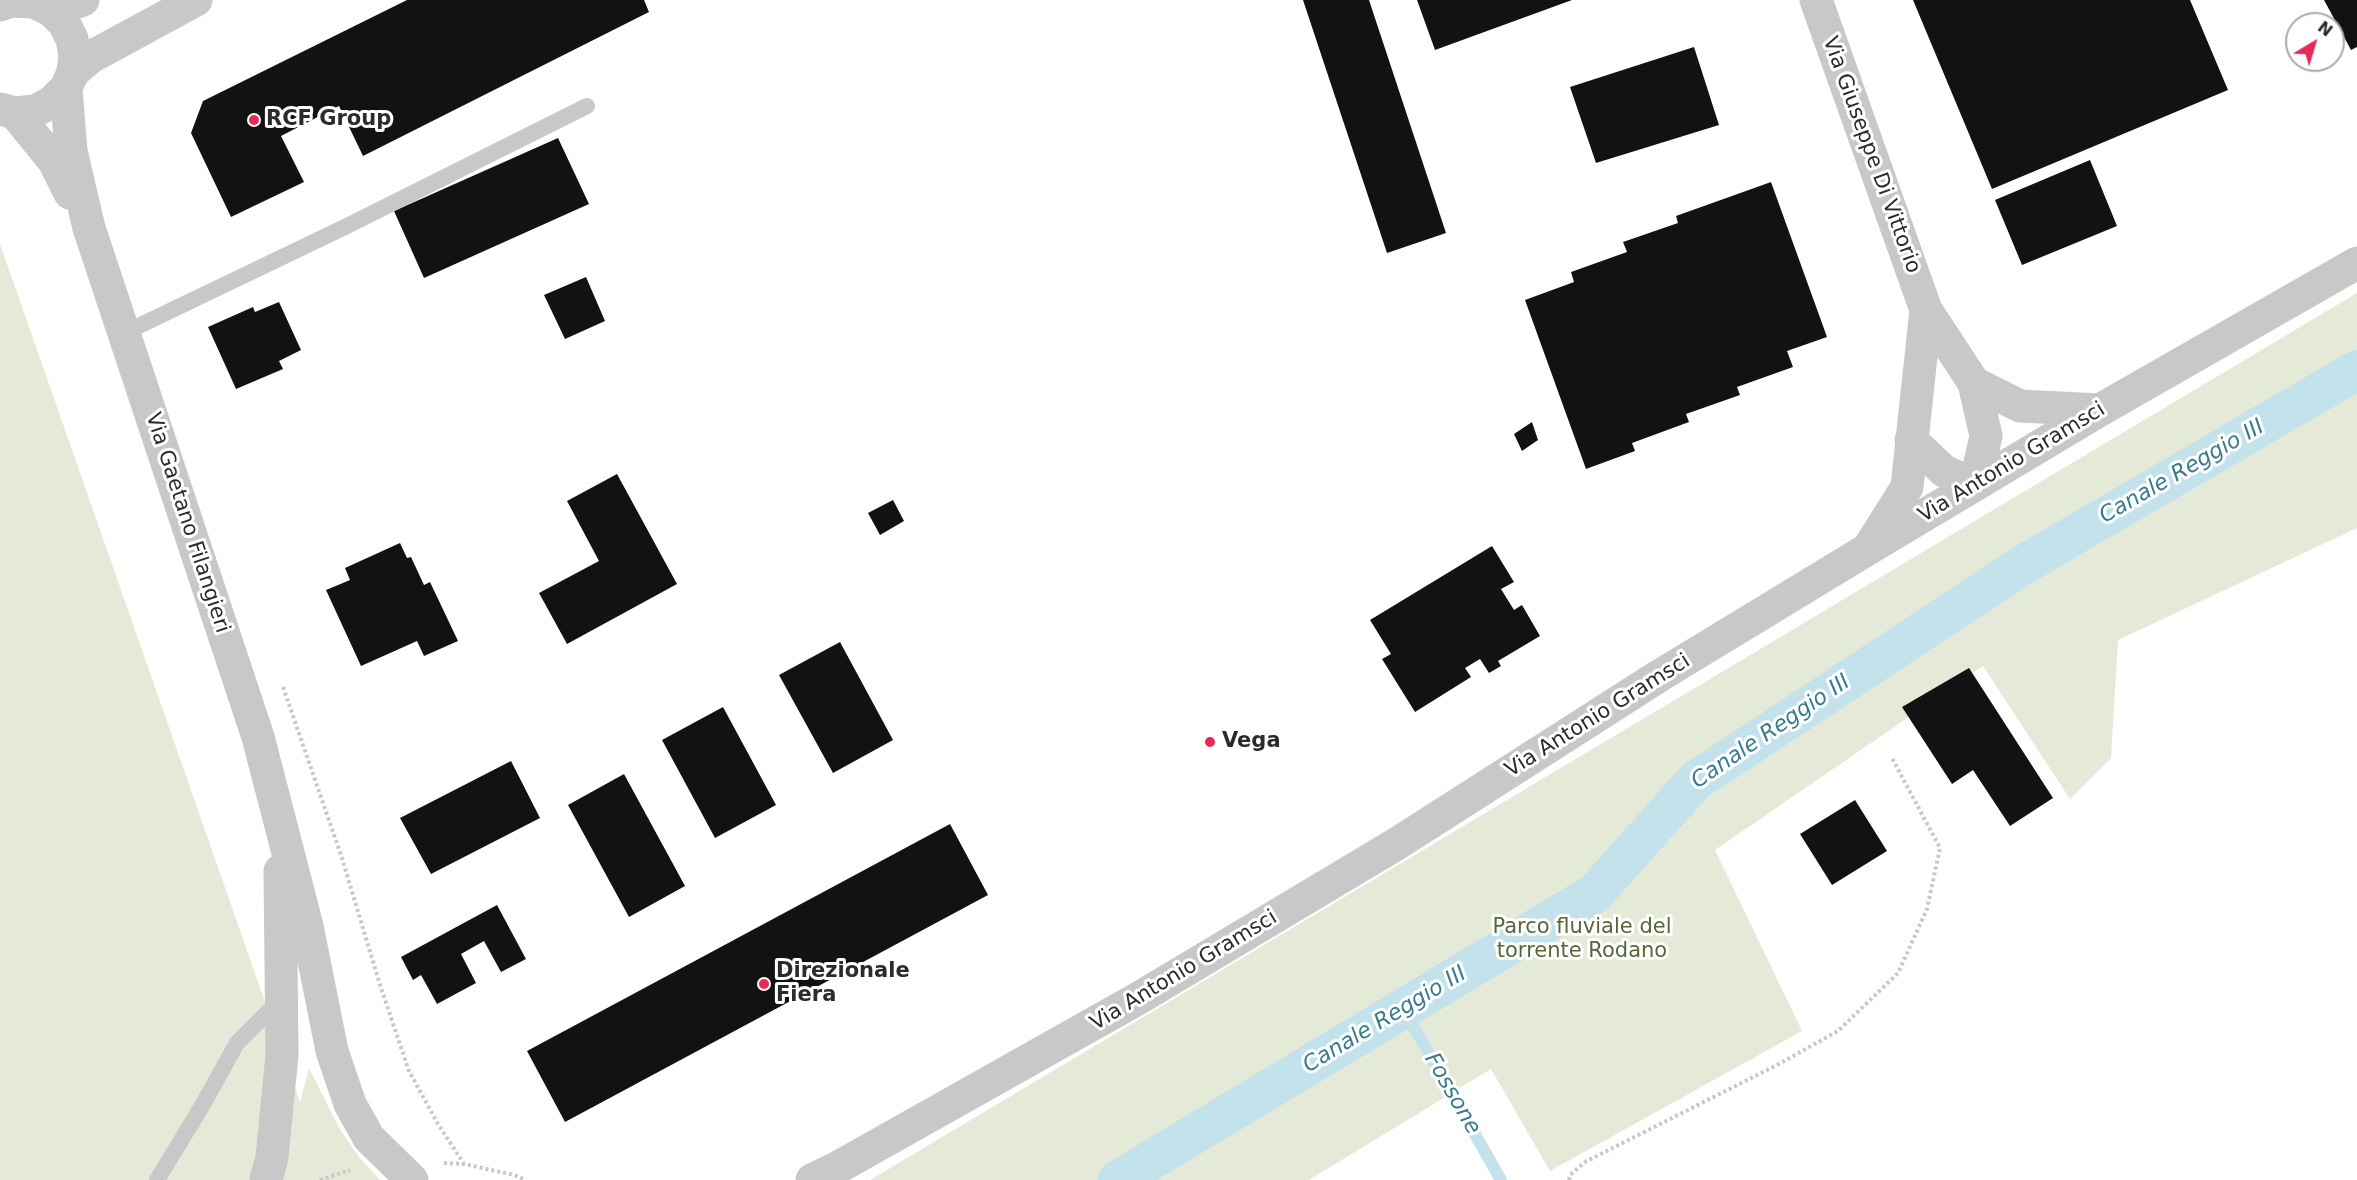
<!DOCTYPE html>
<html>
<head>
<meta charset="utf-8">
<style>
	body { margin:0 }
	#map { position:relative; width:2357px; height:1180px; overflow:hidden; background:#fff; font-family:"DejaVu Sans",sans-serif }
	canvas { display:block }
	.north { position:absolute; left:2285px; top:12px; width:60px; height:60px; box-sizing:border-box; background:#fff; border:2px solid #aaa; border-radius:50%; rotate:38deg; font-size:16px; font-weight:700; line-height:24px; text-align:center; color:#2b2b2b }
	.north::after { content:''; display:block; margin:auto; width:21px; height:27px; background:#e82857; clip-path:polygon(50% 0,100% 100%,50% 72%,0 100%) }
</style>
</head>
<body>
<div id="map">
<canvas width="2357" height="1180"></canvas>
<div class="north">N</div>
</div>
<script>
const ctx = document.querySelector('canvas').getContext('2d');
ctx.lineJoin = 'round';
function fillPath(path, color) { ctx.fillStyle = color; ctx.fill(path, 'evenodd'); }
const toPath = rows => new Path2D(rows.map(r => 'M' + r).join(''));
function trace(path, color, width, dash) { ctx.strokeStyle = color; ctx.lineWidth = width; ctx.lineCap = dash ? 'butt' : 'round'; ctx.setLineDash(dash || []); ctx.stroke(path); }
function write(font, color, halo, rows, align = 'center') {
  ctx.font = font + ' "DejaVu Sans",sans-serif'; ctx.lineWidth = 6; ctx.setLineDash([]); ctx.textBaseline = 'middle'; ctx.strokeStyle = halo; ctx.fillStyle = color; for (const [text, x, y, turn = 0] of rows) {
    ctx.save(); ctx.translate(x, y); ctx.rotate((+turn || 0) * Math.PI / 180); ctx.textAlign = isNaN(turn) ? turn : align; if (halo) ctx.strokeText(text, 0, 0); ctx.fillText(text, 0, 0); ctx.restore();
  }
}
const green = toPath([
	[0,244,300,1102,309,1068,339,1128,359,1157,380,1180,0,1180],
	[2357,293,2357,528,2118,640,2111,758,2070,799,1983,666,1715,850,1802,1031,1550,1171,1491,1069,1309,1180,870,1180]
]);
const stream = toPath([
	[1403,1008,1501,1180]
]);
const canal = toPath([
	[1118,1180,1594,894,1695,781,2023,565,2357,370]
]);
const building = toPath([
	[407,0,644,0,649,12,363,156,339,106,281,136,304,182,231,217,191,133,203,101],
	[1303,0,1369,0,1446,233,1387,253],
	[1417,0,1572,0,1435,50],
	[1913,0,2190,0,2228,90,1992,189],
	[2324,0,2357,0,2357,47,2351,50],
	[1694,47,1719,125,1596,163,1570,87],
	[558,138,589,204,424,278,394,211],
	[2090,160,2117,226,2022,265,1995,200],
	[1771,182,1827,337,1787,351,1793,367,1737,387,1740,395,1686,414,1689,422,1632,443,1635,451,1586,469,1525,300,1574,282,1571,272,1627,252,1623,242,1678,223,1676,216],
	[586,277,605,321,565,339,544,295],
	[279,302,301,350,279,361,283,369,236,389,208,327,253,307,255,312],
	[1532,422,1538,440,1522,451,1514,434],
	[617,474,677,584,567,644,539,593,599,561,567,501],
	[893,500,904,521,880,535,868,513],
	[400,543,407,558,411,557,424,585,430,582,458,641,424,656,417,641,361,666,326,590,350,580,345,568],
	[1492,546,1514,582,1501,589,1514,610,1522,605,1540,636,1498,661,1501,666,1489,673,1480,659,1465,668,1471,677,1415,712,1382,659,1391,654,1370,620],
	[840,642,893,740,833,773,779,675],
	[1969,668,2053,798,2010,826,1973,770,1952,784,1902,707],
	[723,707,776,805,715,838,662,740],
	[511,761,540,818,431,874,400,818],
	[624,774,685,886,629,917,568,805],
	[1855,800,1887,851,1832,885,1800,834],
	[950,824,988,895,565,1122,527,1051],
	[497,905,526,959,501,972,484,941,461,954,476,983,437,1004,421,975,413,980,401,957]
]);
const path = toPath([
	[283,687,341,855,380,985,409,1071,438,1124,464,1164],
	[444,1163,464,1164,514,1175,526,1180],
	[320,1180,350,1170],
	[1569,1180,1570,1175,1585,1162,1777,1065,1838,1031,1898,973,1927,909,1940,848,1892,758]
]);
const service = toPath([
	[124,333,347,226,587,106],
	[157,1180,202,1106,237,1043,281,999]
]);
const minor = toPath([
	[1816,0,1926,310,1907,487,1868,549],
	[52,11,83,0],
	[73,72,91,57,196,0],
	[1926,310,1974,383,2020,406,2100,410],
	[1911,440,1944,471,1975,485,1986,436,1974,383]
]);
const tertiary = toPath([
	[0,5,11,1,34,2,52,11,64,23,72,39,75,55,73,72,66,88,52,102,35,111,15,113,0,109],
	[66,88,71,151,89,228,258,737,307,926,332,1051,350,1104,369,1138,412,1180],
	[15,113,54,161,70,193],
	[266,1180,272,1157,282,1055,280,871],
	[812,1180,837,1168,1139,998,1398,843,1659,676,1868,549,2100,410,2357,263]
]);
const markers = [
	[254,120,6,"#e82857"],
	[1210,742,6,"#e82857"],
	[764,984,6,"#e82857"]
];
const poiNames = [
	["RCF Group",266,120],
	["Vega",1222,742],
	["Direzionale",776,972],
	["Fiera",776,996]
];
const streetNames = [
	["Via Giuseppe Di Vittorio",1871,155,70],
	["Via Antonio Gramsci",2012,463,-31],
	["Via Gaetano Filangieri",187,523,72],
	["Via Antonio Gramsci",1598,716,-32],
	["Via Antonio Gramsci",1184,971,-31]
];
const parkNames = [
	["Parco fluviale del",1582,928],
	["torrente Rodano",1582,952]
];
const waterNames = [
	["Canale Reggio III",2182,472,-30],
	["Canale Reggio III",1771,732,-34],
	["Canale Reggio III",1385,1020,-31],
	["Fossone",1452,1094,60]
];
fillPath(green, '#e5ead8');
trace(stream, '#c3e2eb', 12);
trace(canal, '#c3e2eb', 40);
fillPath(building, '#121212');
trace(path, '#c8c8c8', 4, [3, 3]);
trace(service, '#c8c8c8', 16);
trace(minor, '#c8c8c8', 33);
trace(tertiary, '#c8c8c8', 33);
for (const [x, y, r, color] of markers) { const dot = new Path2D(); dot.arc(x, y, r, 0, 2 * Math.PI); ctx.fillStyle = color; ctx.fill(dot); trace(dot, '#fff', 2); }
write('bold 21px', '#2b2b2b', '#fff', poiNames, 'left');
write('21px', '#2b2b2b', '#fff', streetNames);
write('21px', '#566739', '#fff', parkNames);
write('italic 22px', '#397b8e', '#fff', waterNames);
</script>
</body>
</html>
